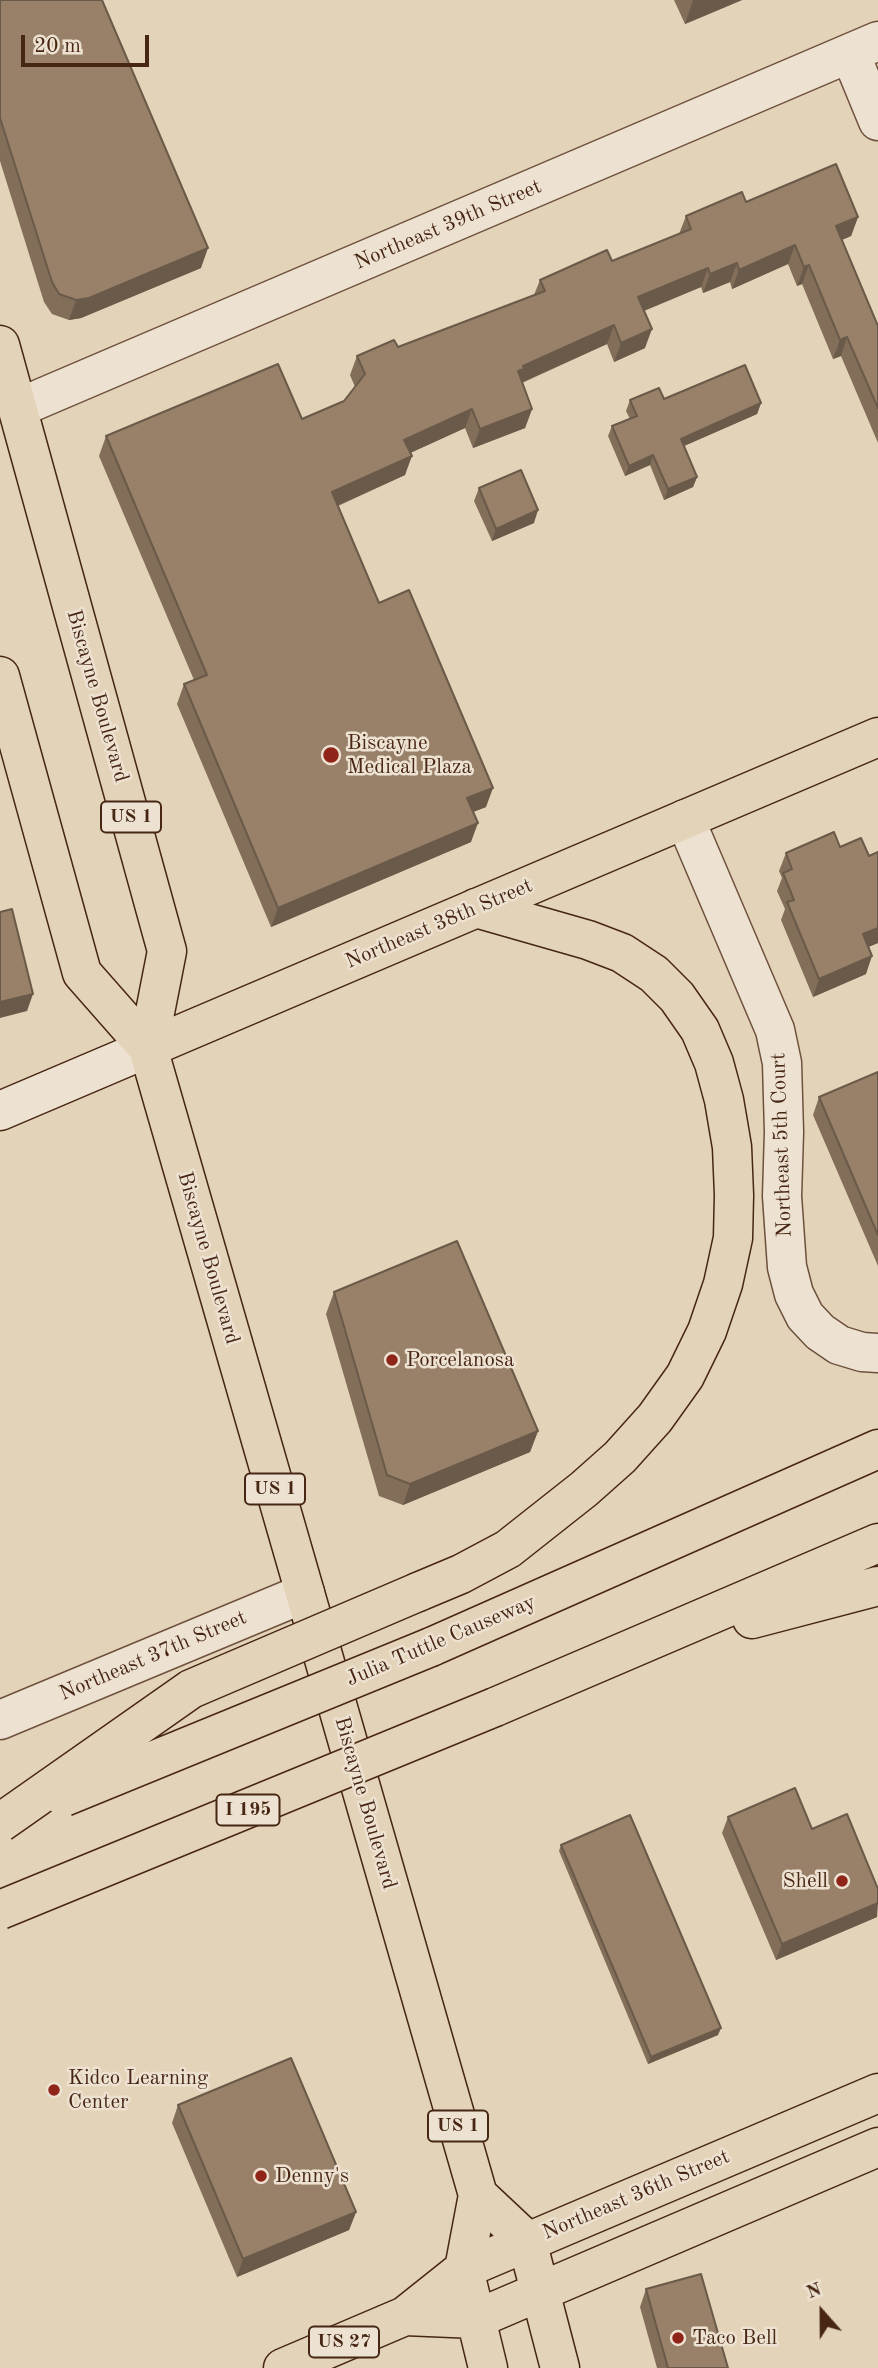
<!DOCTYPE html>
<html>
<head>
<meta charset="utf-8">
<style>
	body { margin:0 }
	#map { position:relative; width:878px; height:2368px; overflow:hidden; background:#e3d3b8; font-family:"Old Standard TT",serif }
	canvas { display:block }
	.north { position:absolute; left:787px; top:2277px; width:70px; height:70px; -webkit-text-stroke:5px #ede2d1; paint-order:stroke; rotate:339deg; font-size:19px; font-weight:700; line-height:28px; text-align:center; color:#472614 }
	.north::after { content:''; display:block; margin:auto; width:24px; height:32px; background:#472614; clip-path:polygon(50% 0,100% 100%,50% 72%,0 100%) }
	.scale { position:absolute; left:21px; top:35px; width:128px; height:32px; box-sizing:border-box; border:4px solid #472614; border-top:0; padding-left:9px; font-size:21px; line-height:24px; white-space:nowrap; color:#472614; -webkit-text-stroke:5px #ede2d1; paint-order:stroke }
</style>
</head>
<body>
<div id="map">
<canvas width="878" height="2368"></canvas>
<div class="north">N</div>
<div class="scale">20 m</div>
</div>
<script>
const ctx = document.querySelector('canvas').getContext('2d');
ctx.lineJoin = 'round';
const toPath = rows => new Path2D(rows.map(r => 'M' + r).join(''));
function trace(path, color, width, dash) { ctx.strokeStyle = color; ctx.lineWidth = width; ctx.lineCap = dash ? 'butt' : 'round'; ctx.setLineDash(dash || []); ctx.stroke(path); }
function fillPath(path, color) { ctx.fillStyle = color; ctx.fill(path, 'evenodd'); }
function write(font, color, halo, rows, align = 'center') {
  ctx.font = font + ' "Old Standard TT",serif'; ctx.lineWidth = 5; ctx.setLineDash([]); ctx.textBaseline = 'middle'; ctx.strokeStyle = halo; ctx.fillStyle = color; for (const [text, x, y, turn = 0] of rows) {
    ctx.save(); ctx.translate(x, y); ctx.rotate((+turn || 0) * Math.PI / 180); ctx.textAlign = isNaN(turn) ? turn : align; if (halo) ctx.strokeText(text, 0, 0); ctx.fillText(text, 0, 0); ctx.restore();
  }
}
const minor = toPath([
	[850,53,878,121],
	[18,408,878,41],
	[685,819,775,1030,782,1063,784,1132,782,1196,787,1267,794,1294,805,1316,820,1332,839,1345,862,1352,878,1353],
	[0,1720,305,1593]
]);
const secondary = toPath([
	[0,1111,148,1048]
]);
const primary = toPath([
	[0,345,167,951,148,1048],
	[0,676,82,973,148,1048,303,1586,478,2195,464,2269,488,2368],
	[148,1048,878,737],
	[478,2195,527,2241,560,2368],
	[405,2316,476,2319,878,2147],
	[283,2368,405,2316,464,2269,878,2093]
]);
const motorway = toPath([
	[418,1592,461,1574,508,1549,584,1489,620,1457,655,1418,685,1376,707,1331,723,1284,733,1238,734,1195,732,1147,724,1100,714,1063,700,1030,677,997,654,974,622,953,588,940,476,908],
	[752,1619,878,1586],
	[431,1647,878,1449],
	[495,1707,878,1543]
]);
const motorwayBridge = toPath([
	[64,1797,431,1647],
	[0,1823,191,1689,418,1592],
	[0,1910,495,1707]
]);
const wall = toPath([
	[0,0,201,268,81,318,69,320,52,314,44,302,0,161],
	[674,0,742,0,685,24],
	[746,202,858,217,851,236,842,240,878,326,878,443,841,356,833,359,802,284,797,286,788,264,732,289,730,282,703,293,701,287,644,311,645,348,614,362,607,344,522,383,532,409,525,428,473,448,465,428,410,453,405,475,338,506,379,603,486,807,473,812,471,842,271,927,177,704,184,684,194,680,99,456,106,436,302,419,344,401,355,387,350,375,357,356,398,347,534,295,540,280,612,261,679,234,686,216],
	[664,399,761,403,757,414,684,446,697,477,693,487,664,500,650,465,625,476,608,436,612,426,630,419,626,411,630,400],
	[479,488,534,523,492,541,474,501],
	[786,853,878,943,868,947,866,974,813,997,781,920,785,909,777,891,782,878,779,871],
	[878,1072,878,1266,813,1115,819,1097],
	[334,1292,538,1431,530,1452,403,1505,379,1496,326,1314],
	[728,1817,812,1829,877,1917,776,1960,722,1833],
	[561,1845,718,2035,648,2064,559,1851],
	[178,2105,356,2212,349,2230,237,2277,172,2123],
	[646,2289,728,2368,657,2368,640,2307]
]);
const shadedWall = toPath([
	[693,0,742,0,685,24],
	[858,217,851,236,829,245,836,226],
	[795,245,788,264,732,289,739,270],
	[208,248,201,268,81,318,69,320,76,300],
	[737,263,730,282,703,293,710,274],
	[809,265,802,284,797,286,804,267],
	[708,268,701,287,631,316,638,297],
	[614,325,607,344,518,384,518,371,523,366],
	[652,329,645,348,614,362,621,343],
	[847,337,841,356,833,359,840,340],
	[761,403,757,414,677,449,681,439],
	[472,409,465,428,397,459,404,440],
	[532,409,525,428,473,448,480,429],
	[653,455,650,465,625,476,629,466],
	[412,456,405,475,325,511,332,492],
	[697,477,693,487,664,500,668,489],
	[538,510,534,523,492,541,496,529],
	[493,788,486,807,460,817,467,798],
	[478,823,471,842,271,927,278,908],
	[878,928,878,943,856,952,863,934],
	[872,956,866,974,813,997,819,979],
	[33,994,27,1011,0,1018,0,1002],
	[538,1431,530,1452,403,1505,410,1484],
	[878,1903,877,1917,776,1960,782,1944],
	[721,2028,718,2035,648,2064,651,2057],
	[356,2212,349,2230,237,2277,243,2259]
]);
const building = toPath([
	[0,0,102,0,208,248,89,298,76,300,59,294,52,282,0,118,0,0],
	[836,164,858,217,836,226,878,326,878,408,847,337,840,340,809,265,804,267,795,245,739,270,737,263,710,274,708,268,638,297,652,329,621,343,614,325,523,366,524,369,518,371,532,409,480,429,472,409,404,440,412,456,332,492,379,603,409,590,493,788,467,798,478,823,278,908,184,684,207,675,106,436,278,364,302,419,344,401,365,374,357,356,394,340,398,347,545,291,540,280,607,250,612,261,691,229,686,216,742,192,746,202,836,164],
	[745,365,761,403,681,439,697,477,668,489,653,455,629,466,612,426,637,416,630,400,659,388,664,399,745,365],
	[521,470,538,510,496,529,479,488,521,470],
	[834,832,840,847,861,838,869,856,878,852,878,928,863,934,872,956,819,979,787,902,794,900,783,873,792,869,786,853,834,832],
	[12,909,33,994,0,1002,0,912,12,909],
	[878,1072,878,1235,819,1097,878,1072],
	[457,1241,538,1431,410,1484,387,1475,334,1292,457,1241],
	[795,1788,812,1829,847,1814,878,1889,878,1903,782,1944,728,1817,795,1788],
	[630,1815,721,2028,651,2057,561,1845,630,1815],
	[291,2058,356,2212,243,2259,178,2105,291,2058],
	[701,2274,728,2368,668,2368,646,2289,701,2274]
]);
const markers = [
	[331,755,9,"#8f2418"],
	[392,1360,7,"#8f2418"],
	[842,1881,7,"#8f2418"],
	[54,2090,7,"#8f2418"],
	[261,2176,7,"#8f2418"],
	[678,2338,7,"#8f2418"]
];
const shields = [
	[131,817,60],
	[275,1489,60],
	[248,1810,63],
	[458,2126,60],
	[344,2342,70]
];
const shieldNames = [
	["US 1",131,817],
	["US 1",275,1489],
	["I 195",248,1810],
	["US 1",458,2126],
	["US 27",344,2342]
];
const streetNames = [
	["Northeast 39th Street",448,225,-23],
	["Biscayne Boulevard",97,696,74],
	["Northeast 38th Street",439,924,-23],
	["Northeast 5th Court",782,1145,-92],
	["Biscayne Boulevard",208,1258,74],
	["Julia Tuttle Causeway",441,1641,-23],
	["Northeast 37th Street",153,1656,-23],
	["Biscayne Boulevard",365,1803,74],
	["Northeast 36th Street",636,2195,-23]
];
const poiNames = [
	["Biscayne",347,743],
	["Medical Plaza",347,767],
	["Porcelanosa",406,1360],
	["Shell",828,1881,"right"],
	["Kidco Learning",68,2078],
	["Center",68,2102],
	["Denny's",275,2176],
	["Taco Bell",692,2338]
];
trace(minor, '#6e513d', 41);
trace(secondary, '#472614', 41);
trace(primary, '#472614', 41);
trace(motorway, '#472614', 41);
trace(minor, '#ede2d1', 38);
trace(secondary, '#ede2d1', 38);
trace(primary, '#e3d3b8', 38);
trace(motorway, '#e3d3b8', 38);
trace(motorwayBridge, '#472614', 41, []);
trace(motorwayBridge, '#e3d3b8', 38);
fillPath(wall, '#836e5a');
fillPath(shadedWall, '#6a5a4a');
fillPath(building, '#988069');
trace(building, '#6a5a4a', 2);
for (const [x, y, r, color] of markers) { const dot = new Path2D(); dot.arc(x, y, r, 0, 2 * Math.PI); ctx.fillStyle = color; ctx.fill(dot); trace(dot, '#ede2d1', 2.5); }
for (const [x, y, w] of shields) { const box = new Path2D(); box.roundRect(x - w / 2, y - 15.5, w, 31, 5); ctx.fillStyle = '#ede2d1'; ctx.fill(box); trace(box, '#472614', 2); }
write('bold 19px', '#472614', null, shieldNames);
write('21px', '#472614', '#ede2d1', streetNames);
write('21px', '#472614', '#ede2d1', poiNames, 'left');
</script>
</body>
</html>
